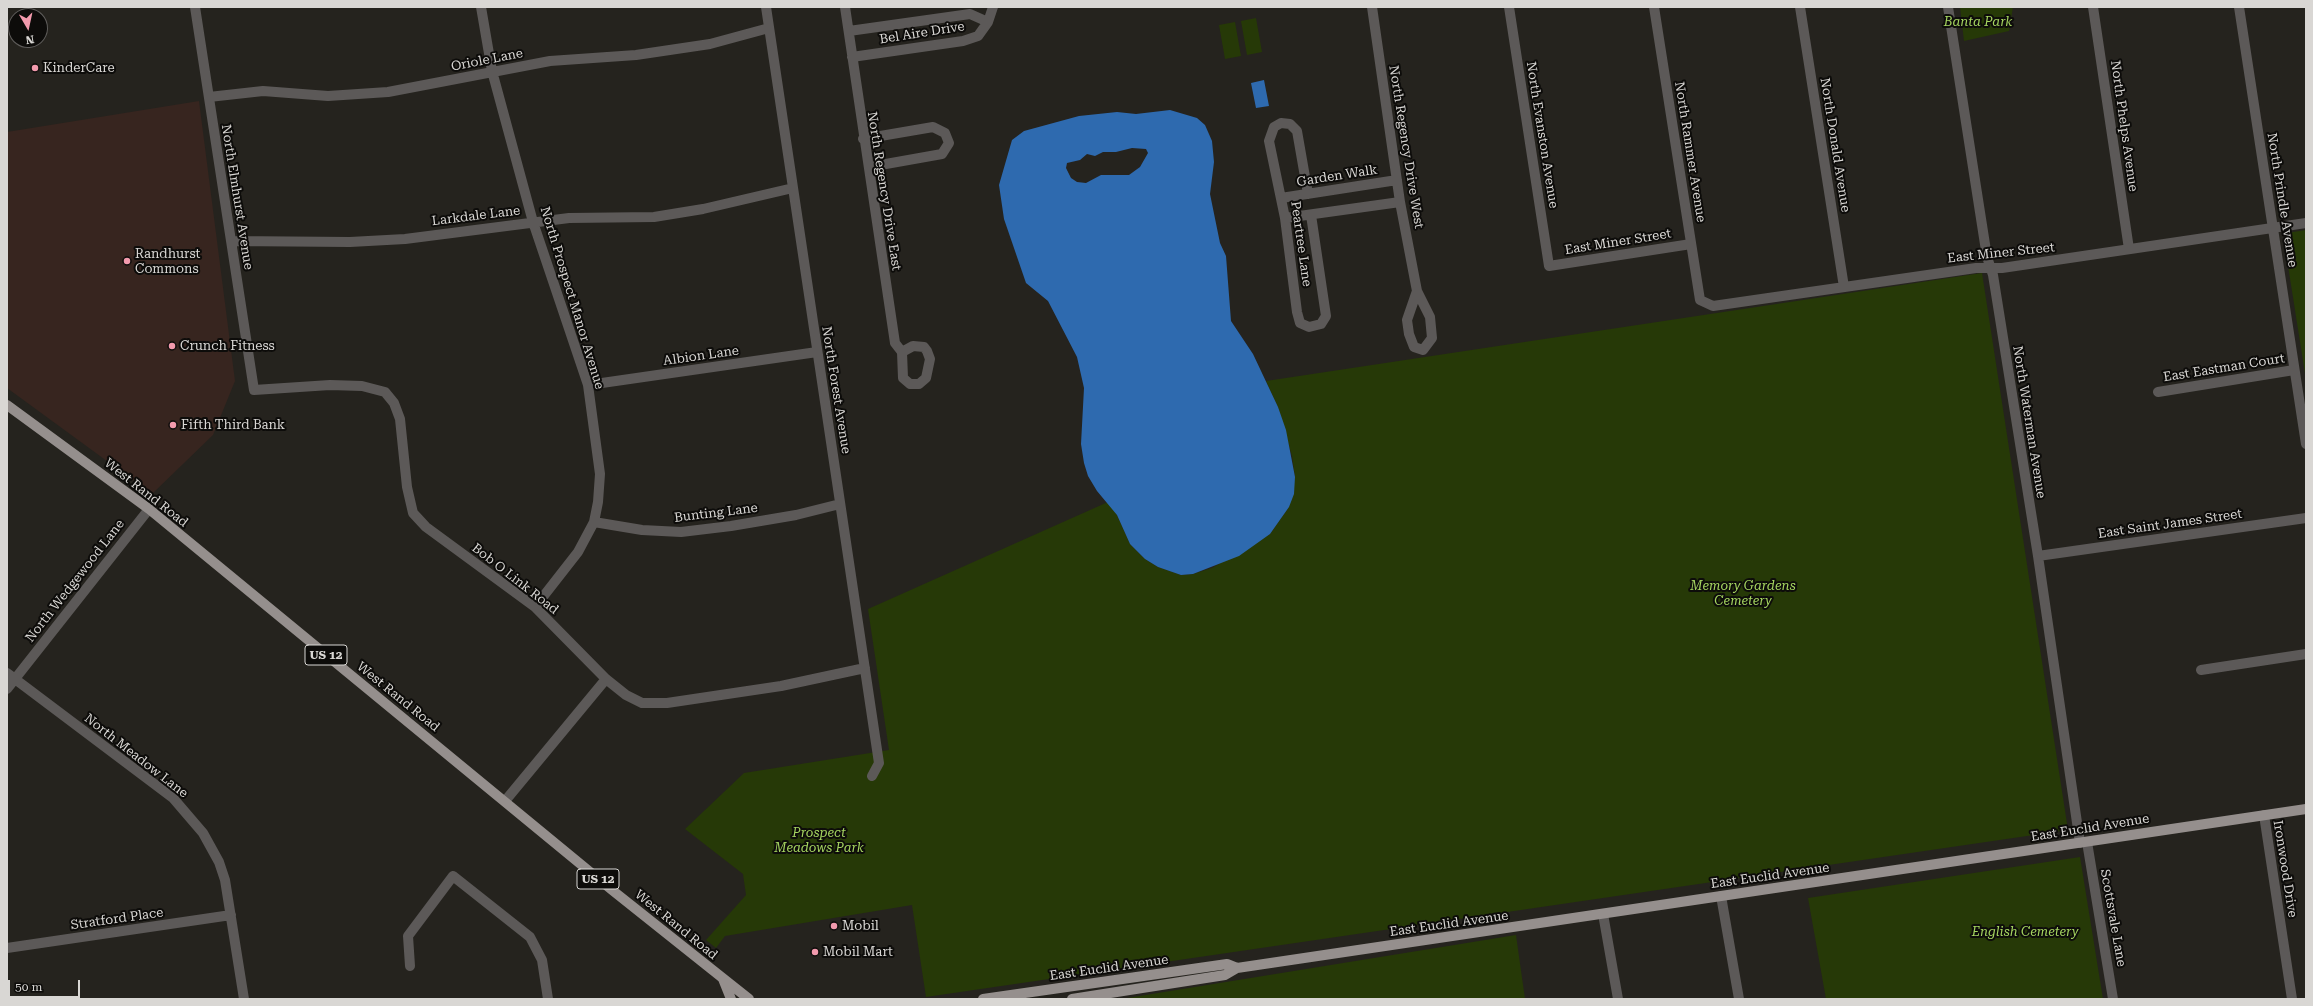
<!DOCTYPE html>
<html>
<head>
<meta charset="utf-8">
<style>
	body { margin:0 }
	#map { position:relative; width:2313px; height:1006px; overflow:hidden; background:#25231e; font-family:"Roboto Serif",serif }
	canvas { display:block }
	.frame { position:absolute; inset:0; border:8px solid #d9d7d4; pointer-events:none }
	.north { position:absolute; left:8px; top:8px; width:40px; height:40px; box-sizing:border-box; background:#0d0c0a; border:1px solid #5f5d5b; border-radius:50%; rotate:171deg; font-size:11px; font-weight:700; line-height:16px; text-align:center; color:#d9d7d4 }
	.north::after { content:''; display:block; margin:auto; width:14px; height:18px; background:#f29aad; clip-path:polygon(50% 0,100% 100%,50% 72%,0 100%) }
	.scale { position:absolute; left:8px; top:980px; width:72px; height:18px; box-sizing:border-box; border:2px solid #d9d7d4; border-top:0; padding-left:5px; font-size:12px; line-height:14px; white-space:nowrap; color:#d9d7d4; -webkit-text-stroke:3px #0d0c0a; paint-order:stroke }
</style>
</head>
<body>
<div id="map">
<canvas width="2313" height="1006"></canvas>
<div class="frame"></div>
<div class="north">N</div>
<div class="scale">50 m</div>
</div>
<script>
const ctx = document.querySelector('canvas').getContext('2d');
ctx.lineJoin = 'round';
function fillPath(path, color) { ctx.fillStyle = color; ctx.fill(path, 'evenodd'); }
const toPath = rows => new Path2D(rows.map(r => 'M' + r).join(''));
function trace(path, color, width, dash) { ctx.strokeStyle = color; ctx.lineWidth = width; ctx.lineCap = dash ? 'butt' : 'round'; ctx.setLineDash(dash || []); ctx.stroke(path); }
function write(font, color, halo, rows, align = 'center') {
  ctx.font = font + ' "Roboto Serif",serif'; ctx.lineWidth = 4; ctx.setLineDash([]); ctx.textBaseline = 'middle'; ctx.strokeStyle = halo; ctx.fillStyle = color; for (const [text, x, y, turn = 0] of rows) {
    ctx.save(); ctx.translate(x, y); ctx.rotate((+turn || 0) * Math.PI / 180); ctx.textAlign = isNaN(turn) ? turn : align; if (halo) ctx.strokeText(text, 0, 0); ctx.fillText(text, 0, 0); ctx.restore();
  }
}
const commercial = toPath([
	[199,101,235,381,213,435,152,494,7,388,7,132]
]);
const green = toPath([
	[1960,7,2013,7,2009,31,1964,41],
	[1256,18,1262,52,1247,55,1241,21],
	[1235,22,1241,56,1225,59,1219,25],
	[2306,230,2306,380,2286,253,2287,236,2293,232],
	[1982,273,2068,830,926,997,912,905,725,936,716,948,706,940,746,895,743,874,685,829,744,773,889,750,868,609,1108,502,1117,515,1130,544,1145,559,1158,567,1181,575,1193,574,1212,568,1270,534,1289,507,1295,477,1292,456,1278,407,1266,381],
	[2080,857,2103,999,1826,999,1808,898],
	[1516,935,1525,999,1121,999]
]);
const water = toPath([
	[1264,80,1269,106,1256,108,1251,83],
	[1170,110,1197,118,1205,125,1212,141,1214,162,1210,194,1220,243,1226,256,1231,321,1253,354,1278,407,1286,430,1295,477,1294,494,1289,507,1270,534,1239,556,1193,574,1181,575,1158,567,1145,559,1130,544,1117,515,1097,491,1088,476,1084,463,1081,444,1084,388,1077,357,1048,301,1026,283,1004,219,999,185,1012,140,1024,131,1079,116,1117,112,1136,114],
	[1132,148,1146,149,1148,153,1140,167,1129,175,1101,175,1086,183,1077,182,1071,178,1066,168,1067,163,1080,160,1087,154,1095,156,1103,152,1116,152]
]);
const minor = toPath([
	[195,7,254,390,330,385,362,386,385,392,394,403,400,419,407,487,413,513,426,527,535,607,606,679,626,695,642,703,667,703,781,686,865,668],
	[481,7,492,71,533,222,588,385,600,474,598,502,594,522,578,552,535,607],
	[766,7,879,763,872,776],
	[845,7,895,343,902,352,913,346,924,347,927,351,930,359,926,378,919,384,910,384,903,378,902,352],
	[1372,7,1400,202,1417,291,1430,317,1432,338,1423,350,1414,347,1409,334,1407,320,1417,291],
	[1509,7,1549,266,1691,244],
	[1654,7,1700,300,1713,306,1976,268,2002,268,2306,223],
	[1800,7,1844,287],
	[1948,7,1987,257,1993,275,2038,556,2080,843],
	[2093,7,2129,249],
	[2239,7,2306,444],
	[849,31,970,14,988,22],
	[852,57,963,41,978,36,988,22,993,7],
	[209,97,263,91,328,96,388,92,550,61,636,55,710,44,769,28],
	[863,139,933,127,945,133,949,143,942,154,869,167],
	[1308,194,1297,131,1290,124,1281,123,1274,127,1269,141,1285,218,1297,312,1300,323,1309,327,1321,324,1326,316,1311,215],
	[1281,198,1397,180],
	[1285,218,1400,202],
	[231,241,350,242,405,239,569,218,654,217,703,209,793,188],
	[588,385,817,352],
	[2158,392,2294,370],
	[594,522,642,530,681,532,731,526,796,515,840,504],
	[2038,556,2306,518],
	[2201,670,2306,654],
	[7,673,173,798,203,833,219,862,225,880,244,999],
	[7,689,149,509],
	[505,801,606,679],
	[2264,815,2292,999],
	[2087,842,2113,999],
	[1721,896,1739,999],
	[1603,914,1618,999],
	[7,948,231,915],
	[410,966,408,936,453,876,530,937,542,960,548,999]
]);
const major = toPath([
	[7,405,149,509,612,890,749,999],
	[723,979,731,999],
	[983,999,1227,964,1237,968],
	[1072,999,1225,975,1237,968,2306,809]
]);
const markers = [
	[35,68,4,"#f29aad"],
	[127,261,4,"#f29aad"],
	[172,346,4,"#f29aad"],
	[173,425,4,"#f29aad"],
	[834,926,4,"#f29aad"],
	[815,952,4,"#f29aad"]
];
const shields = [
	[326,655,42],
	[598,879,42]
];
const shieldNames = [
	["US 12",326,655],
	["US 12",598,879]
];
const parkNames = [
	["Banta Park",1978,22],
	["Memory Gardens",1743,586],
	["Cemetery",1743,601],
	["Prospect",819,833],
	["Meadows Park",819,848],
	["English Cemetery",2025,932]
];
const streetNames = [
	["Bel Aire Drive",922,33,-9],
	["Oriole Lane",487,60,-11],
	["North Phelps Avenue",2124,126,82],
	["North Evanston Avenue",1542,135,81],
	["North Donald Avenue",1835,145,81],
	["North Regency Drive West",1406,147,81],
	["North Rammer Avenue",1690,152,81],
	["Garden Walk",1337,176,-9],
	["North Regency Drive East",884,191,81],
	["North Elmhurst Avenue",237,197,81],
	["North Prindle Avenue",2282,200,81],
	["Larkdale Lane",476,216,-7],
	["East Miner Street",1618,242,-9],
	["Peartree Lane",1301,244,82],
	["East Miner Street",2001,253,-6],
	["North Prospect Manor Avenue",572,298,73],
	["Albion Lane",701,356,-8],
	["East Eastman Court",2224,368,-9],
	["North Forest Avenue",836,390,81],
	["North Waterman Avenue",2029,422,81],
	["West Rand Road",146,493,38],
	["Bunting Lane",716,513,-7],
	["East Saint James Street",2170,524,-8],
	["Bob O Link Road",515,579,38],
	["North Wedgewood Lane",75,581,-52],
	["West Rand Road",398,697,39],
	["North Meadow Lane",136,756,38],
	["East Euclid Avenue",2090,828,-9],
	["Ironwood Drive",2285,869,81],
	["East Euclid Avenue",1770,876,-8],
	["Scottsvale Lane",2113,918,80],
	["Stratford Place",117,919,-8],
	["East Euclid Avenue",1449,924,-8],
	["West Rand Road",676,925,39],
	["East Euclid Avenue",1109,968,-8]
];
const poiNames = [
	["KinderCare",43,68],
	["Randhurst",135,254],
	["Commons",135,269],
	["Crunch Fitness",180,346],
	["Fifth Third Bank",181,425],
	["Mobil",842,926],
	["Mobil Mart",823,952]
];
fillPath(commercial, '#37251f');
fillPath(green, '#263907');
fillPath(water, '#2e6aaf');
trace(minor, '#5c5958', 10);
trace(major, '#958f8d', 10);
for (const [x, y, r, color] of markers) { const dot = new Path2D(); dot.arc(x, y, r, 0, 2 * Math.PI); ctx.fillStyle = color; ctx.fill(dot); trace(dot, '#0d0c0a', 1.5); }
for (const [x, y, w] of shields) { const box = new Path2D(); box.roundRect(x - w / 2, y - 10, w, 20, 3); ctx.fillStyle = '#0d0c0a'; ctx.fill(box); trace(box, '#d9d7d4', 1); }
write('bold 12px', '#d9d7d4', null, shieldNames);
write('italic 13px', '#a5d560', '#0d0c0a', parkNames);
write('13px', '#d9d7d4', '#0d0c0a', streetNames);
write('13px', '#d9d7d4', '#0d0c0a', poiNames, 'left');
</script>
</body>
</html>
